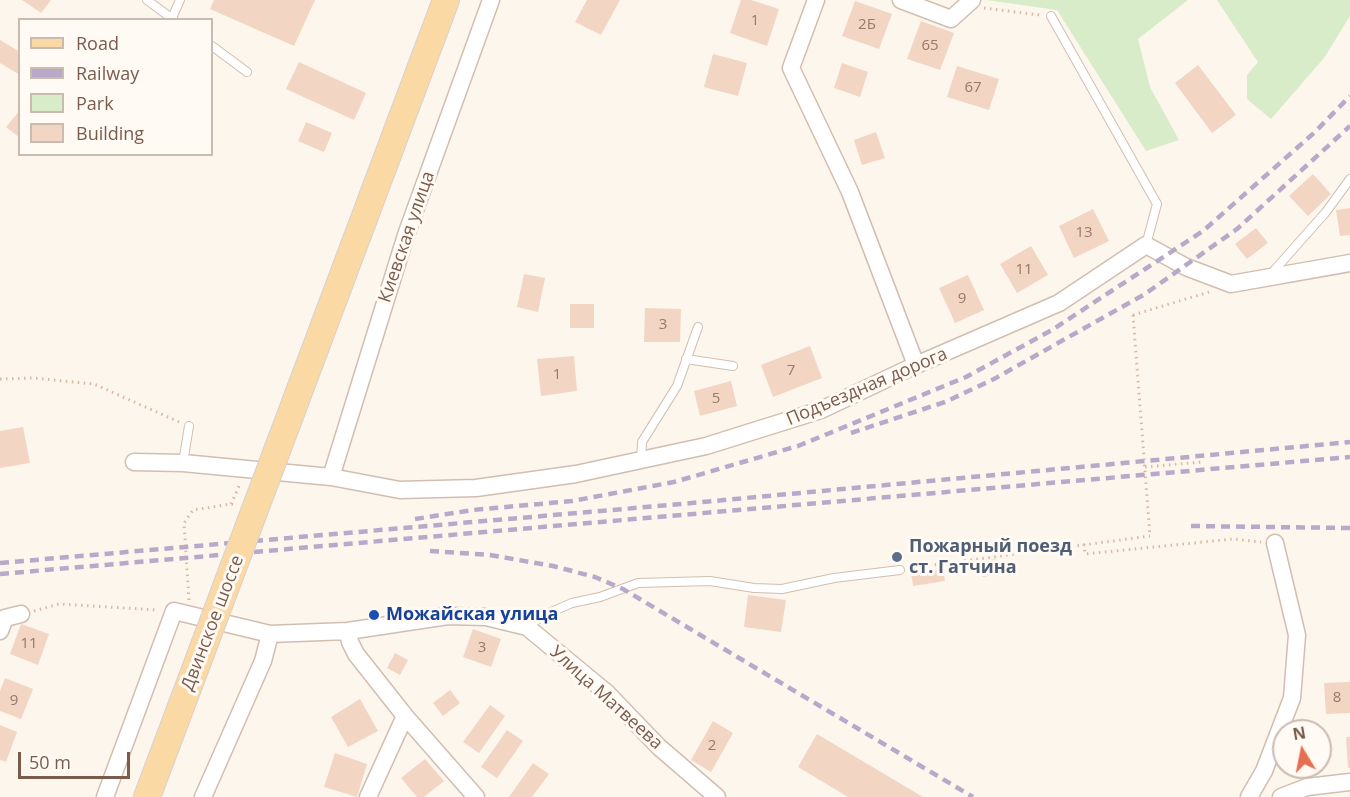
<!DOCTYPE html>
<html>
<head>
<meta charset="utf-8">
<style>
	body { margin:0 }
	#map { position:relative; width:1350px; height:797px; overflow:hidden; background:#fdf6ec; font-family:"Open Sans",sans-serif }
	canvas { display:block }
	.legend { position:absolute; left:18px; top:18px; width:195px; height:138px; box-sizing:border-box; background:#fffaf3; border:2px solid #cabbb1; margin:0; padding:8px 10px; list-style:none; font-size:18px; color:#7a5c4d }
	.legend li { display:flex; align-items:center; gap:12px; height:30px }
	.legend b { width:30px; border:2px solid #cabbb1 }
	.north { position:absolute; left:1272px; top:719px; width:60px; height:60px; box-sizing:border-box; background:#fffaf3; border:2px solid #cabbb1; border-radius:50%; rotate:350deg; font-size:16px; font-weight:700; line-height:24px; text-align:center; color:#7a5c4d }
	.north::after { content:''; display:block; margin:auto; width:21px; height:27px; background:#e76f51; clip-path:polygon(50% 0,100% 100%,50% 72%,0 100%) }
	.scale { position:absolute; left:18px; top:752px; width:112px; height:27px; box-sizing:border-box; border:3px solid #7a5c4d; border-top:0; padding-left:8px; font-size:18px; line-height:21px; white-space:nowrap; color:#7a5c4d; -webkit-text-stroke:4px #fffaf3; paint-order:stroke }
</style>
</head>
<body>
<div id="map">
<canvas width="1350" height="797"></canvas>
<ul class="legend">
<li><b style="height:8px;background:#fbd9a5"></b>Road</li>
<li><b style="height:8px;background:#b9a8c9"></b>Railway</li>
<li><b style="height:16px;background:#d8ecc9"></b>Park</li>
<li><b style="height:16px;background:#f3d5c3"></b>Building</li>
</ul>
<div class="north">N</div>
<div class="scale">50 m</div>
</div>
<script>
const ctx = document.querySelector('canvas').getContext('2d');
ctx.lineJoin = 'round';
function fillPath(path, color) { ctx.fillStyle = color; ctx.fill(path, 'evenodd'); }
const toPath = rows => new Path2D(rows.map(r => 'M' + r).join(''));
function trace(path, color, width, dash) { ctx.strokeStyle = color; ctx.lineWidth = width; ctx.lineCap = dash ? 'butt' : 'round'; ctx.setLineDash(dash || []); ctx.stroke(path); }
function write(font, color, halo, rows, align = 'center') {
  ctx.font = font + ' "Open Sans",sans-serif'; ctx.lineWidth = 6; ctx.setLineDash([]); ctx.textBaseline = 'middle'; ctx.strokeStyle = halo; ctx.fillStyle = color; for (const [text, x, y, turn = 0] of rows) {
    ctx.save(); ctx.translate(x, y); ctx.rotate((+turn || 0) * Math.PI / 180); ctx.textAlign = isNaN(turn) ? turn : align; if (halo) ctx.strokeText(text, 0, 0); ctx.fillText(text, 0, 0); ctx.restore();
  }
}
const green = toPath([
	[986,0,1188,0,1138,39,1150,87,1179,140,1146,151,1057,10],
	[1217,0,1350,0,1350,16,1324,58,1271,119,1247,99,1247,75,1258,62]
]);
const building = toPath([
	[22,0,51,0,41,13],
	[214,0,315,0,294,46,210,9],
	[587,0,620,0,601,35,575,22],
	[741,0,751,0,779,9,767,46,730,33],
	[855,1,892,14,879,49,842,36],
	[921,21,954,33,940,70,907,59],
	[0,40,20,52,20,75,0,63],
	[713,54,747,63,738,96,704,87],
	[299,62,366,93,354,120,286,89],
	[842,63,868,72,860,97,834,88],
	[1198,65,1236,115,1212,133,1175,83],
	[957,66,999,79,989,110,947,97],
	[20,110,20,138,6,127],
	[306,122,332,133,324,152,298,141],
	[876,132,885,158,862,165,854,140],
	[1313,174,1331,194,1308,216,1289,196],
	[1350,208,1350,235,1340,236,1336,210],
	[1093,209,1109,241,1074,258,1059,226],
	[1256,228,1268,243,1247,259,1235,244],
	[1031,246,1048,275,1017,293,1000,264],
	[524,274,545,278,538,312,517,307],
	[968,275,984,310,955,323,939,288],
	[570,304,594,304,594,328,570,328],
	[645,308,681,309,680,342,644,342],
	[810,346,822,378,773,397,761,365],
	[574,356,577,391,541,396,537,359],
	[731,381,737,406,700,416,694,391],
	[23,427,30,463,0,468,0,431],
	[995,559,998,574,983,577,980,563],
	[943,569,945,581,913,586,911,573],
	[748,595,786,600,781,632,744,627],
	[21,624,49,634,38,665,10,654],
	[473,629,501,639,491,667,463,657],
	[395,653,408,660,400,675,387,668],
	[5,678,33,689,21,719,0,711,0,691],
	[1350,682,1350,713,1326,714,1324,683],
	[450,690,460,703,443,716,433,703],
	[360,699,378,731,348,747,331,717],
	[490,705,505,716,479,753,463,742],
	[713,721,733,733,711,772,691,760],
	[0,725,17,732,6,762,0,760],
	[1320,729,1324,729,1326,760,1320,760],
	[507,730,523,741,497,778,481,767],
	[817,734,923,797,848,797,798,767],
	[1346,737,1350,737,1350,768,1348,768],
	[335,753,367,764,357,797,324,787],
	[425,759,444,781,424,797,417,797,401,778],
	[533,763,549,774,532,797,509,797]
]);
const path = toPath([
	[984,8,1040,15],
	[1133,315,1209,292],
	[0,379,33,378,94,384,179,422],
	[1145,467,1202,462],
	[231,504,240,484],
	[1084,544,1085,554,1233,539,1261,542],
	[911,568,1150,536],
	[189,600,184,523,193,510,231,504,236,505],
	[34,611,59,604,158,610]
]);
const service = toPath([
	[147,0,174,20],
	[1051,16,1157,204,1146,245],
	[172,18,180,0],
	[212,46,247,72],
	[1271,274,1326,212,1350,179],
	[686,359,733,366],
	[641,460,642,442,677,386,698,327],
	[183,463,189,426],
	[527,627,544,615,572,603,600,597,638,583,710,581,754,588,782,589,834,578,900,570]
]);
const minor = toPath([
	[816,0,791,68,850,192,916,365],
	[901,0,951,19,972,0],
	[134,462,183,463,331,477,400,490,476,488,576,474,706,446,821,410,916,365,1059,303,1146,245,1186,267,1231,284,1350,263],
	[331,477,406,235,491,0],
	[0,631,5,618,21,614],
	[348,631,350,642,356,654,405,716,476,797],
	[105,797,174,611,270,634,348,631,448,616,486,617,527,627,607,693,659,747,717,797],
	[203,797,263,661,270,634],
	[368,797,405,716],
	[1249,797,1264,771,1292,698,1297,635,1275,543],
	[1281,797,1307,787,1350,782]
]);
const primary = toPath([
	[278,448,446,0],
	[147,797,197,664]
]);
const rail = toPath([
	[851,433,945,402,994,379,1145,294,1237,229,1350,126],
	[415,519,473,510,572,501,674,482,798,446,966,377,1052,330,1203,231,1315,132,1350,96],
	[1191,526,1350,528],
	[430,551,490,555,553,566,595,577,623,589,973,797],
	[0,563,681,504,1350,442],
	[0,574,1350,457]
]);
const pathBridge = toPath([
	[1133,315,1150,536]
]);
const primaryBridge = toPath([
	[197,664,278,448]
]);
const markers = [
	[897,557,6,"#5c6f8a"],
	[374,615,6,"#1a4fb4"]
];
const numberNames = [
	["1",755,21],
	["2Б",867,25],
	["65",930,46],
	["67",973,88],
	["13",1084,233],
	["11",1024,270],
	["9",962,299],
	["3",663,325],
	["7",791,371],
	["1",557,375],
	["5",716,399],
	["11",29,644],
	["3",482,648],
	["8",1337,698],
	["9",14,701],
	["2",712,746]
];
const streetNames = [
	["Киевская улица",407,237,-71],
	["Подъездная дорога",867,387,-23],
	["Двинское шоссе",213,623,-69],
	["Улица Матвеева",606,698,42]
];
const serviceNames = [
	["Пожарный поезд",909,547],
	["ст. Гатчина",909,568]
];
const transitNames = [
	["Можайская улица",386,615]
];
fillPath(green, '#d8ecc9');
fillPath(building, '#f3d5c3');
trace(service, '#d1beb0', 10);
trace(minor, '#d1beb0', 19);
trace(primary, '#dad1cd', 28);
trace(path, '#d9b8a5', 3, [1.5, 4.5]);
trace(service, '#fff', 8);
trace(minor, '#fff', 16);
trace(primary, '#fbd9a5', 26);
trace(rail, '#b9a8c9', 4.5, [9, 6]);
trace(primaryBridge, '#dad1cd', 28, []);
trace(pathBridge, '#d9b8a5', 3, [1.5, 4.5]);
trace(primaryBridge, '#fbd9a5', 26);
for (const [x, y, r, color] of markers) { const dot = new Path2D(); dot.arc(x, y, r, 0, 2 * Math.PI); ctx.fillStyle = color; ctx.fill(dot); trace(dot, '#fffaf3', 2); }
write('15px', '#987a6a', null, numberNames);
write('18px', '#7a5c4d', '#fffaf3', streetNames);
write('bold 18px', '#4e5e75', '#fffaf3', serviceNames, 'left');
write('bold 18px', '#164399', '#fffaf3', transitNames, 'left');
</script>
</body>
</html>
